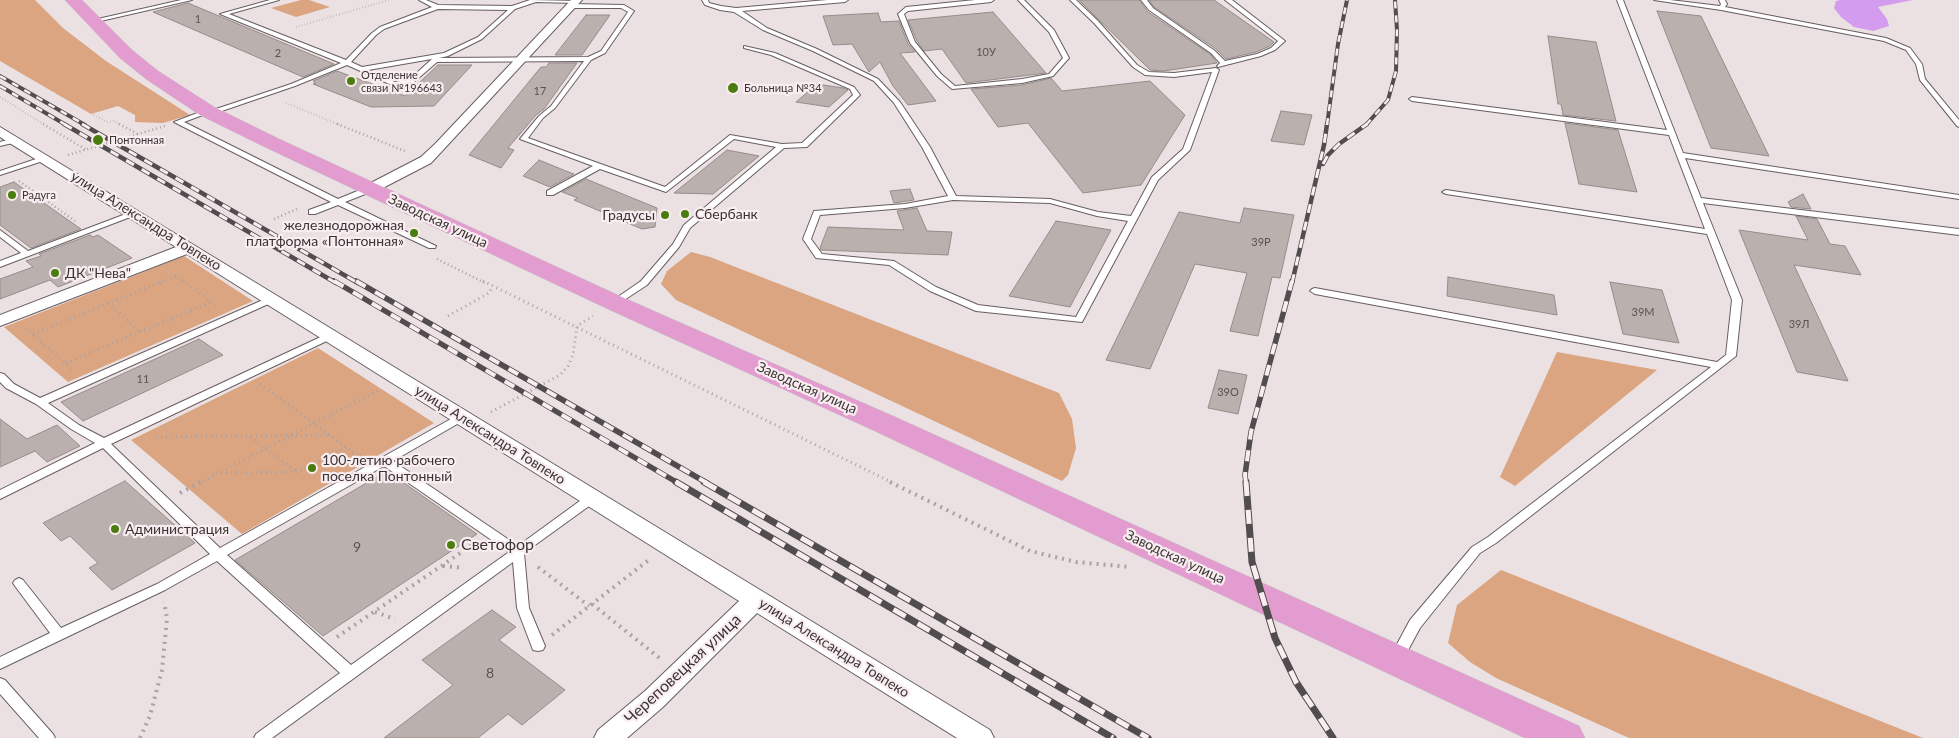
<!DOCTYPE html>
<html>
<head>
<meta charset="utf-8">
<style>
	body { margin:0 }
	canvas { display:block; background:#ebe0e2 }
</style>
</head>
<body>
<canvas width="1959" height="738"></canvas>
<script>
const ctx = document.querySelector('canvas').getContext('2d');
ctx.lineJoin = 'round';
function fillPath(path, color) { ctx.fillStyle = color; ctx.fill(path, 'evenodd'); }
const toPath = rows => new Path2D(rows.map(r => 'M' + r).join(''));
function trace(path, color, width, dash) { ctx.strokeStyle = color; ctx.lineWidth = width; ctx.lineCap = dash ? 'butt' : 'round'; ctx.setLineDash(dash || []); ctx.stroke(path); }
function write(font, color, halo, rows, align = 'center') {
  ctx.font = font + ' Lato,sans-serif'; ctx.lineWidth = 4.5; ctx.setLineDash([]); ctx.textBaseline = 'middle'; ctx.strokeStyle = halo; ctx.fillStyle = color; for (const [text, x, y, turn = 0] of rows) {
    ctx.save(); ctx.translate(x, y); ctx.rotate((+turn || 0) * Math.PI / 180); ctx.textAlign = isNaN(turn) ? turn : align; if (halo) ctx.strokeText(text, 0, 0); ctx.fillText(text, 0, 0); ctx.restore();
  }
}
const green = toPath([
	[0,0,35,0,63,28,106,61,190,115,163,123,135,122,135,115,118,106,91,114,0,61],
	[301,0,309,0,330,7,296,17,271,8],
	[691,252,710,257,1059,393,1072,419,1076,448,1068,475,1062,481,676,300,661,284,667,271],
	[184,256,253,301,68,382,4,327],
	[318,348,434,423,242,534,131,440],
	[1557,352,1657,370,1515,486,1500,477],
	[1501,570,1923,738,1629,738,1496,678,1470,662,1448,643,1457,605]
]);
const water = toPath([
	[1840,0,1913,0,1878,7,1887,19,1889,26,1873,31,1854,27,1841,17,1834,8,1836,1]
]);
const building = toPath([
	[1079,0,1139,0,1148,12,1210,54,1217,63,1164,71,1150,70,1079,0],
	[1149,0,1214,0,1274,42,1270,46,1256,52,1226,59,1216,49,1154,7,1149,0],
	[188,3,334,64,303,77,153,12,188,3],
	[1657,11,1701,16,1769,156,1711,148,1657,11],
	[993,12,1046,73,966,83,942,49,924,51,917,41,908,20,993,12],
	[878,13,881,22,899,21,908,44,915,52,900,53,936,101,908,105,893,86,880,62,869,72,852,44,833,45,823,16,878,13],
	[586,15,610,15,582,55,555,55,586,15],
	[1548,36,1596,42,1616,121,1563,115,1561,104,1558,104,1548,36],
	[549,63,577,63,544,109,536,115,508,148,514,150,501,168,469,155,541,67,546,67,549,63],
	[438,65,472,65,434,106,371,107,313,84,316,83,313,81,337,71,405,96,438,65],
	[1051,78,1062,91,1150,81,1185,115,1141,185,1083,193,1028,123,998,127,971,89,1022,85,1051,78],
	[817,84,843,88,848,90,829,107,796,102,817,84],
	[1281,111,1312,115,1304,145,1271,141,1281,111],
	[1565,123,1618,130,1637,192,1579,184,1565,123],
	[727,150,759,156,713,194,674,193,727,150],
	[539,160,566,171,574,174,550,187,523,176,539,160],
	[586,179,657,208,655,227,642,229,574,200,578,198,562,192,586,179],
	[14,182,81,229,31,248,0,225,0,187,14,182],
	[910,189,914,200,894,203,890,191,910,189],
	[1803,194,1811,209,1791,207,1788,202,1803,194],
	[917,208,927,231,952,232,948,255,821,250,820,248,828,227,904,230,897,211,917,208],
	[1244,208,1294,215,1280,278,1272,277,1258,336,1230,331,1247,273,1195,264,1150,369,1106,360,1179,212,1240,223,1244,208],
	[1796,216,1817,219,1830,244,1845,246,1861,275,1794,265,1848,381,1797,372,1739,230,1808,240,1796,216],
	[1056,221,1111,230,1070,307,1009,296,1056,221],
	[90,235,93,237,98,235,132,258,58,287,50,280,0,299,0,279,33,267,26,261,41,256,39,254,90,235],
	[1448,277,1554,295,1557,315,1447,296,1448,277],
	[1610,282,1662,290,1679,343,1623,334,1610,282],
	[199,339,223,355,83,421,61,402,199,339],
	[1219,370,1247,375,1238,414,1208,408,1219,370],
	[0,419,27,439,57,425,80,446,47,462,35,451,0,467,0,419],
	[387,471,477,534,323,636,235,560,387,471],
	[125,481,195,543,112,590,89,568,98,563,70,536,61,541,43,523,125,481],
	[492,610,516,627,499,640,565,690,522,725,508,714,478,738,384,738,453,685,422,660,492,610]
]);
const pathFar3 = toPath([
	[296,27,389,0],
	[0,97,45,125],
	[286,103,340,125],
	[94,115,107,122,114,121,121,125]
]);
const pathFar2 = toPath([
	[43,124,85,149],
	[119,124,138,134],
	[337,124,405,151],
	[68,155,165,126],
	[19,181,75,221],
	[274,219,297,209],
	[437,259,485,283],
	[175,276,184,283],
	[160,283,176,276]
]);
const pathFar1 = toPath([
	[183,281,219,307],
	[483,281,893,483],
	[108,303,140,332],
	[448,316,489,293,493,286],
	[26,328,74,371],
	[33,334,163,281],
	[66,363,211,302],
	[260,384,358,456],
	[491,412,560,375,568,366,573,355,577,326,593,316],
	[156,437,330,435],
	[250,437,297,472],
	[221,473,297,472,346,447],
	[199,483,381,389]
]);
const path = toPath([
	[890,482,1030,551,1076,562,1131,567],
	[180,493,201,482],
	[443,566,464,568],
	[538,567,589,606],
	[592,604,662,660],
	[375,612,395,619],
	[552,635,650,559],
	[337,637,475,543],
	[140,738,150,716,162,670,167,618,164,602]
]);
const lane = toPath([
	[181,0,192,0,92,23,89,21,181,0],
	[270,0,279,0,229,14,346,60,372,33,380,27,432,7,419,0,426,0,438,5,512,6,530,0,579,1,576,3,536,2,515,9,482,39,448,56,439,58,588,57,601,51,628,12,621,8,571,8,568,6,571,4,624,5,634,11,605,53,591,60,555,108,543,118,528,138,665,187,730,135,782,144,802,143,853,95,850,89,771,55,744,48,744,46,775,53,854,87,860,95,807,147,784,148,690,228,679,247,647,285,615,306,612,305,610,303,612,301,641,281,673,244,684,225,776,147,734,139,666,192,600,169,553,195,547,195,547,191,593,166,520,139,539,116,551,106,584,61,437,62,414,82,394,86,347,65,295,86,213,114,208,113,184,122,338,199,367,187,373,187,373,191,345,202,436,246,435,248,429,248,338,205,315,214,309,214,309,210,331,202,174,122,205,110,210,111,291,84,341,63,220,14,270,0],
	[438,9,508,10,478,37,444,53,362,67,351,62,376,35,384,29,438,9],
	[432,59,410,79,395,82,368,70,432,59],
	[702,0,708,0,709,3,721,6,736,8,827,0,848,0,845,2,742,11,767,28,817,49,878,79,900,102,930,147,956,196,1050,199,1098,212,1131,216,1152,177,1183,149,1212,72,1174,77,1145,75,1133,67,1094,23,1070,0,1076,0,1098,21,1137,65,1149,72,1174,73,1216,68,1219,70,1190,150,1158,180,1082,322,976,311,930,291,889,265,816,258,803,239,814,211,905,204,948,196,922,147,894,103,874,81,813,51,763,30,734,12,720,10,705,5,702,0],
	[953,200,1050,203,1097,216,1128,221,1076,317,978,305,936,287,894,261,822,254,811,239,820,215,905,208,953,200],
	[975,0,994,0,991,2,908,11,904,14,915,42,941,74,955,86,1022,79,1049,74,1063,58,1049,32,1018,0,1024,0,1054,30,1069,58,1053,76,1022,83,952,89,937,76,910,43,898,14,906,7,975,0],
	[1141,0,1147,0,1153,8,1215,51,1225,61,1257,54,1271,48,1278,41,1225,0,1232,0,1285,41,1275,50,1261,56,1218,67,1217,66,1220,63,1211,53,1149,10,1141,0],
	[1617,0,1623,0,1683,153,1959,195,1959,199,1685,158,1701,198,1959,229,1959,235,1703,203,1742,300,1736,356,1496,543,1480,553,1420,628,1401,663,1396,664,1391,663,1389,659,1410,620,1472,547,1488,537,1711,367,1315,294,1310,291,1312,289,1315,288,1717,362,1726,355,1732,300,1707,234,1446,194,1442,192,1446,190,1705,229,1669,135,1412,101,1409,99,1412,97,1667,130,1617,0],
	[1654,0,1670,0,1720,6,1721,4,1719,0,1725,0,1727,4,1725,7,1886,38,1910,48,1922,64,1925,79,1959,120,1959,127,1957,126,1920,80,1916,64,1906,50,1884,41,1721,10,1654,0],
	[14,138,17,138,17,142,0,146,0,142,14,138],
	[42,157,45,157,49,159,0,175,0,171,42,157],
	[131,212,134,212,138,214,0,267,0,261,21,253,0,237,0,230,28,251,131,212],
	[272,296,277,299,275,301,48,403,79,425,104,438,327,334,333,334,335,336,333,338,111,444,220,548,458,415,466,415,467,417,466,419,393,461,518,546,588,495,596,495,598,498,596,501,524,553,529,608,545,646,543,650,538,651,533,650,517,608,513,562,272,738,254,738,256,734,340,673,217,561,165,590,0,669,0,657,50,633,15,586,13,583,15,580,19,578,23,580,61,628,157,584,210,554,103,448,0,499,0,490,95,443,71,429,36,404,6,388,0,382,0,373,4,374,14,384,40,398,272,296],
	[384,466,509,552,351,665,227,555,384,466],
	[0,678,5,680,53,734,55,738,39,738,0,694,0,678]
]);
const street = toPath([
	[571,0,582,0,431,163,375,192,365,192,363,189,365,186,421,157,435,144,571,0],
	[0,127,990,730,994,738,957,738,757,613,663,707,627,738,594,738,598,730,645,691,739,601,187,254,0,326,0,315,176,247,0,137,0,127]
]);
const primary = toPath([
	[65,0,82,0,132,50,158,71,214,107,279,139,624,298,895,417,1579,726,1585,738,1525,738,875,431,606,308,265,147,200,115,146,79,120,58,65,0]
]);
const railFar3 = toPath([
	[0,76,85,125],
	[0,86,66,125],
	[1327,125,1338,44,1347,0],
	[1366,125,1388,100,1396,71,1397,30,1395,0]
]);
const railFar2 = toPath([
	[64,124,336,283],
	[82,124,358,283],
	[1323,164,1328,155,1339,144,1367,124],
	[1292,283,1324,145,1327,124]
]);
const railFar1 = toPath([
	[334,281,678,483],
	[356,281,707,483],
	[1246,483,1245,475,1251,432,1292,281]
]);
const rail = toPath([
	[676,482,1113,738],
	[704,482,1148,738],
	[1246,482,1252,562,1275,638,1296,682,1333,738]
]);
const markers = [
	[351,81,5,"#4a7d0f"],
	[733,88,6,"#4a7d0f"],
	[98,140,6,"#4a7d0f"],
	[12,195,5,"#4a7d0f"],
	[685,214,5,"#4a7d0f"],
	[665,215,5,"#4a7d0f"],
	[414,233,5,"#4a7d0f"],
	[55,273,5,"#4a7d0f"],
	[312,468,5,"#4a7d0f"],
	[115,529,5,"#4a7d0f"],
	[451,545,5,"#4a7d0f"]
];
const numberNames = [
	["1",198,19],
	["10У",986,52],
	["2",278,53],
	["17",540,91],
	["39Р",1261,242],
	["39М",1643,312],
	["39Л",1799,324],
	["11",143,379],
	["39О",1228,392]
];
const farPoinames = [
	["Отделение",361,75],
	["связи №196643",361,88],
	["Больница №34",744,88],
	["Понтонная",109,140],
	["Радуга",22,195]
];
const poiNames = [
	["Сбербанк",695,214],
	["Градусы",655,215,"right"],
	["железнодорожная",404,225,"right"],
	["платформа «Понтонная»",404,241,"right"],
	["ДК \"Нева\"",65,273],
	["100-летию рабочего",322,460],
	["поселка Понтонный",322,476],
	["Администрация",125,529]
];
const streetNames = [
	["улица Александра Товпеко",146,221,32],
	["Заводская улица",438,221,25],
	["Заводская улица",807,388,24],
	["улица Александра Товпеко",490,435,32],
	["Заводская улица",1175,557,25],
	["улица Александра Товпеко",834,648,32]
];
const nearNumbernames = [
	["9",357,547],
	["8",490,673]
];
const nearPoinames = [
	["Светофор",461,545]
];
const nearStreetnames = [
	["Череповецкая улица",683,669,-43]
];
fillPath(green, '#daa580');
fillPath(water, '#d39cee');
fillPath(building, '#bab0ae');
trace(building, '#968c8a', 1);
trace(lane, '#685e60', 2);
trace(street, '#685e60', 2);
trace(primary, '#c0bebf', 1);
trace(pathFar3, '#aaa1a3', 2, [0.5, 2.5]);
trace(pathFar2, '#aaa1a3', 2.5, [1, 3]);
trace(pathFar1, '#aaa1a3', 3, [1, 4]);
trace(path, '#aaa1a3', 4, [2, 5]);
fillPath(lane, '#fff');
fillPath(street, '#fff');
fillPath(primary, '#e39cd0');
trace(railFar3, '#514c4d', 4);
trace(railFar2, '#514c4d', 4.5);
trace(railFar1, '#514c4d', 5.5);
trace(rail, '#514c4d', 7);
trace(railFar3, '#f9edef', 2.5, [7]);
trace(railFar2, '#f9edef', 3, [9]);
trace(railFar1, '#f9edef', 4, [11]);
trace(rail, '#f9edef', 5, [14]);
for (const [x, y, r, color] of markers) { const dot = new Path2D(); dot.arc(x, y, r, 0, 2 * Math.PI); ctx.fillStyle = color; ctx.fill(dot); trace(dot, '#f9edef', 2); }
write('11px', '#595454', null, numberNames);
write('11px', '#393536', '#f9edef', farPoinames, 'left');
write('14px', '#393536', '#f9edef', poiNames, 'left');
write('14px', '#393536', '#f9edef', streetNames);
write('14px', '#595454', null, nearNumbernames);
write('16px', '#393536', '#f9edef', nearPoinames, 'left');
write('16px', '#393536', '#f9edef', nearStreetnames);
</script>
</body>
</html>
